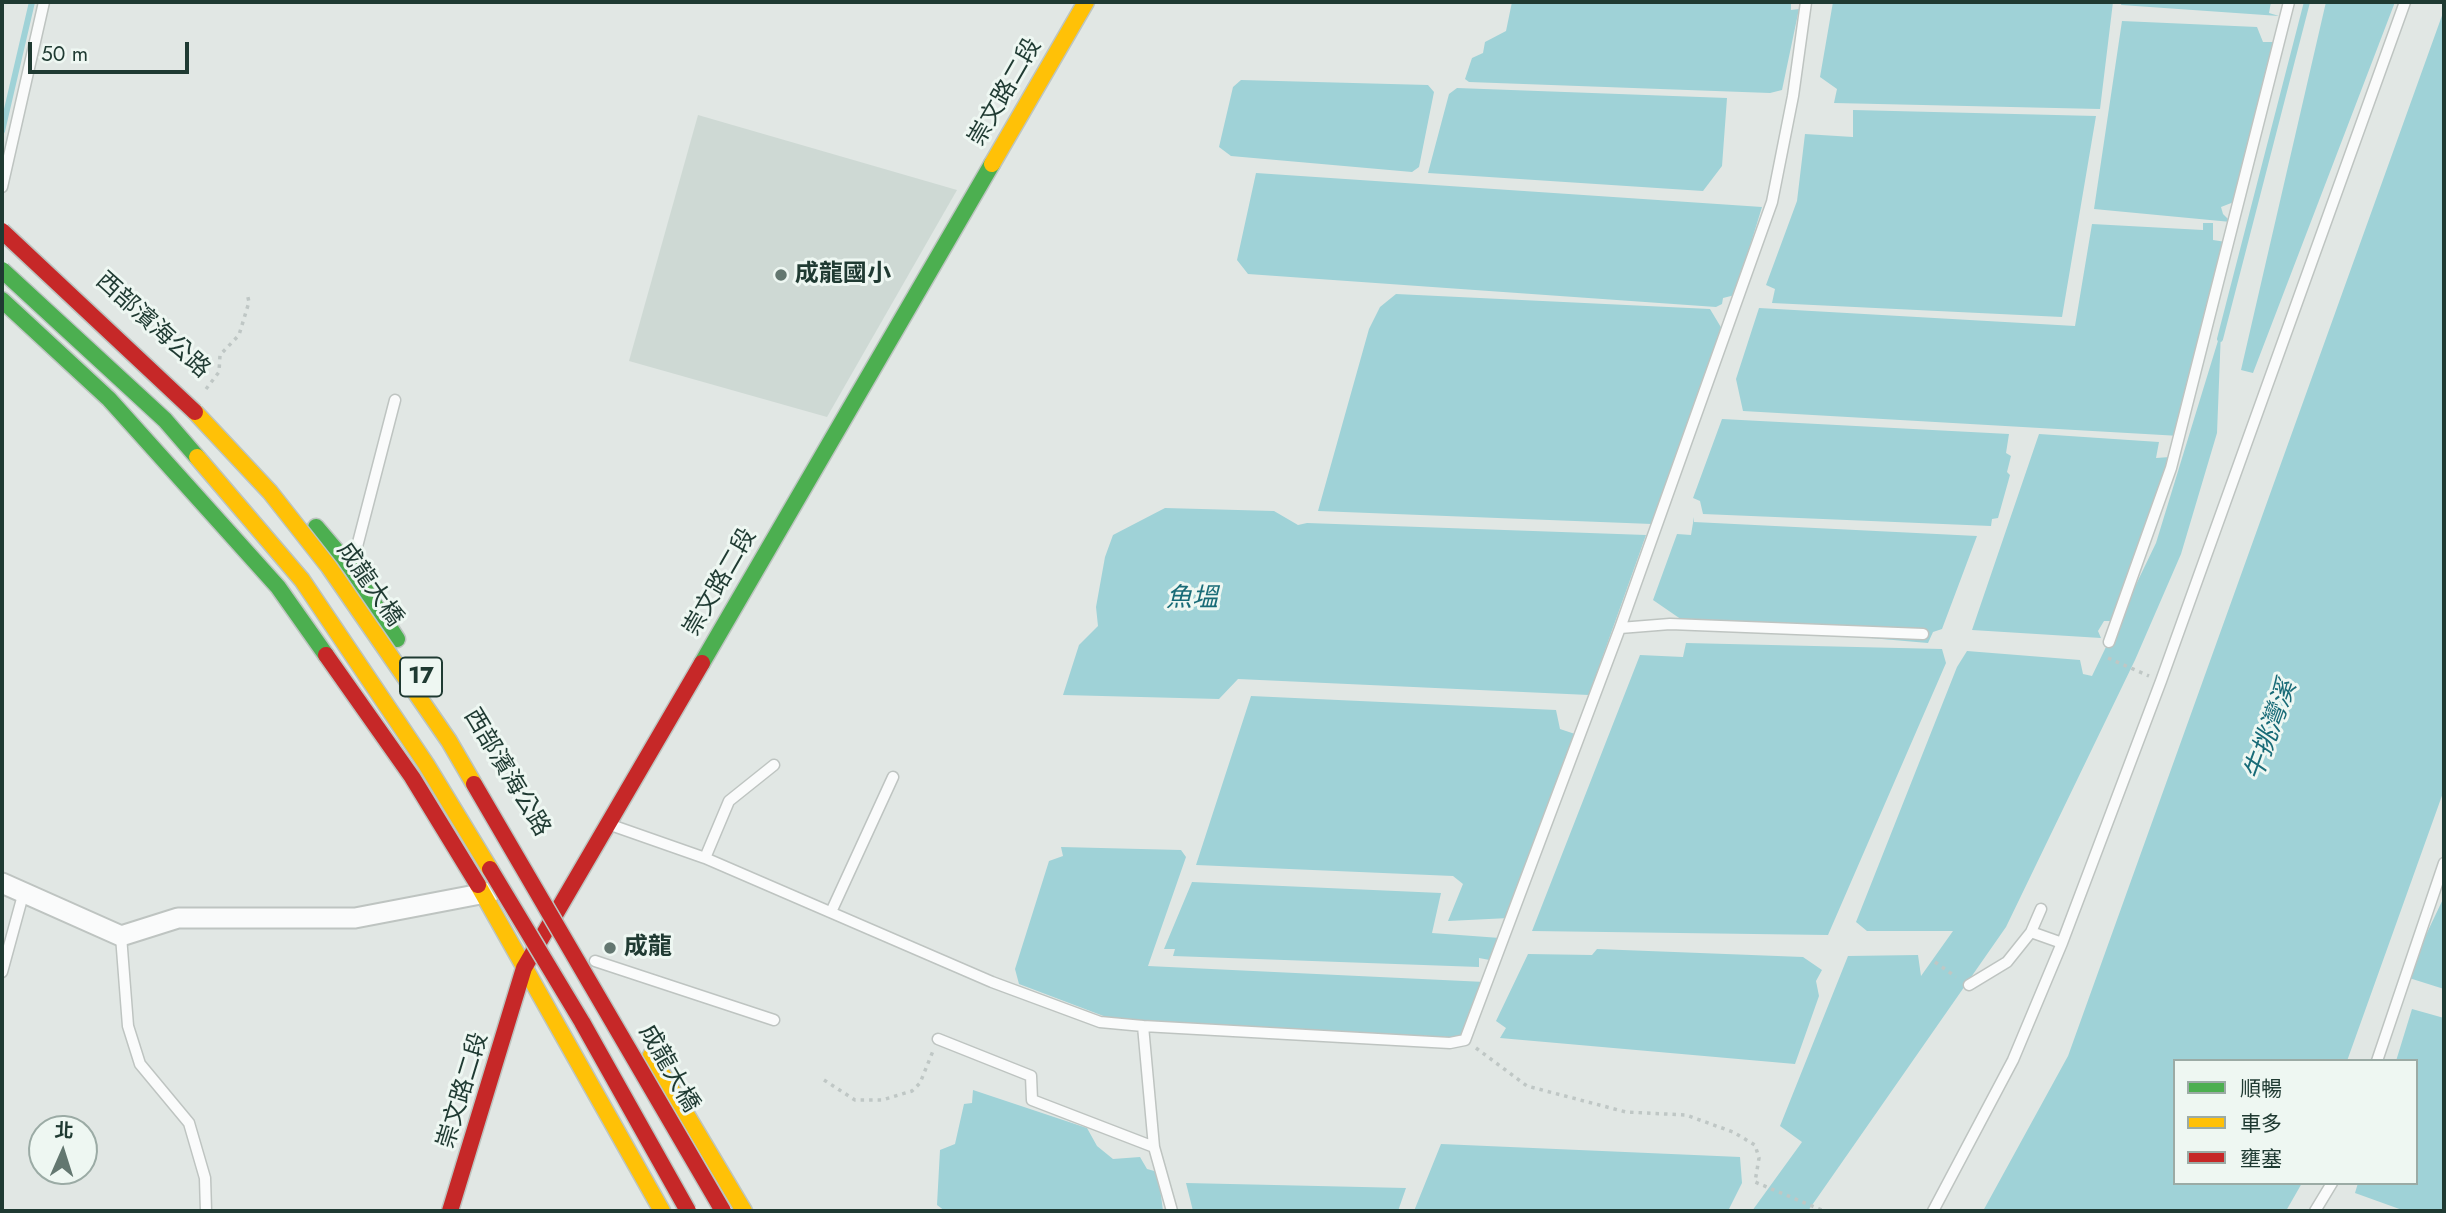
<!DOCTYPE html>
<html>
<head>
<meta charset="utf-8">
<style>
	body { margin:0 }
	#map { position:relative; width:2446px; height:1213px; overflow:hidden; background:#e1e7e4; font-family:Jost,"Noto Sans TC",sans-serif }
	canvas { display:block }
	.frame { position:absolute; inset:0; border:4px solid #1f3a32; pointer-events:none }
	.legend { position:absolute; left:2173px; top:1059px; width:245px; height:126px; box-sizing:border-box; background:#eef7f2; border:2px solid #9baba5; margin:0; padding:9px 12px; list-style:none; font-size:21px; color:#1f3a32 }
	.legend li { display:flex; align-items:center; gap:14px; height:35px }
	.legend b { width:35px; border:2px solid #9baba5 }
	.north { position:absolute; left:28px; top:1115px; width:70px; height:70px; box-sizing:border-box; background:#eef7f2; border:2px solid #9baba5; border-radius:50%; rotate:3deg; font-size:19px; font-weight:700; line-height:28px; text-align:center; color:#1f3a32 }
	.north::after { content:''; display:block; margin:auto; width:24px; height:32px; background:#637770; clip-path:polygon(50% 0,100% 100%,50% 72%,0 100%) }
	.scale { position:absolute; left:28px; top:42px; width:161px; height:32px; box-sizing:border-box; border:4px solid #1f3a32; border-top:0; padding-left:9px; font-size:21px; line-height:24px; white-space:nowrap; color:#1f3a32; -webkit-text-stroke:5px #eef7f2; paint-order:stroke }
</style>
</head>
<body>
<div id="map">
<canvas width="2446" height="1213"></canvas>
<div class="frame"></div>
<ul class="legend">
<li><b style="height:9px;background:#4caf50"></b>順暢</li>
<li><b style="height:9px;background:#ffc107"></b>車多</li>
<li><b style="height:9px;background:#c62828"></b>壅塞</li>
</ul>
<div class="north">北</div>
<div class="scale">50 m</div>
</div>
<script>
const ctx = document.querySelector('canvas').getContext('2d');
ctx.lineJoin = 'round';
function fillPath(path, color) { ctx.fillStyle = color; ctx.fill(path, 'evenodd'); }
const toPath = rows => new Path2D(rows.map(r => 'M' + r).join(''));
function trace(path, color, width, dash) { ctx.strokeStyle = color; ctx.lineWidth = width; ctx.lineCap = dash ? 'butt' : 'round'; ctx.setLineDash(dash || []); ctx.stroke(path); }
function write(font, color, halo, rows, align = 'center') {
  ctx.font = font + ' Jost,"Noto Sans TC",sans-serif'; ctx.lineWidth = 6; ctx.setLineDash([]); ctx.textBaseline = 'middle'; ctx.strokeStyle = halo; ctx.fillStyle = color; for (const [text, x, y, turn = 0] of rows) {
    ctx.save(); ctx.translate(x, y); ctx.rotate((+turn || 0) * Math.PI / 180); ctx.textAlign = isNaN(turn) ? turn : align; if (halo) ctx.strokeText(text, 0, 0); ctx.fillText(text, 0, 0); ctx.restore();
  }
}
const built = toPath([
	[698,115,957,190,827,417,629,361]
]);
const water = toPath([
	[1512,2,1791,2,1791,10,1799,9,1782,90,1770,93,1469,82,1465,79,1472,58,1483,53,1485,42,1506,31],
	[1833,2,2113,2,2100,109,1834,103,1837,89,1820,77],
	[2122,2,2271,2,2269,13,2279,16,2121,5],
	[2326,2,2395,2,2253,373,2241,370],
	[2444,10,2444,790,2347,1061,2175,1061,2175,1183,2302,1183,2286,1211,1983,1211,2068,1056],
	[2122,21,2257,27,2263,42,2273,42,2239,200,2221,207,2223,214,2231,222,2094,209],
	[1241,80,1428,85,1434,92,1419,167,1412,172,1231,156,1219,147,1233,87],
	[1457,88,1727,98,1722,166,1703,191,1428,173,1449,94],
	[1853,110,2096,116,2062,317,1772,303,1775,289,1766,285,1797,201,1805,134,1853,137],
	[1256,173,1762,207,1735,295,1723,298,1722,304,1716,307,1248,274,1237,260],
	[2203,223,2213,223,2213,240,2226,242,2180,436,1743,411,1736,379,1759,308,2075,326,2092,224,2203,230],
	[1396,294,1710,309,1722,329,1652,524,1318,511,1369,329,1380,307],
	[2221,331,2217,433,2181,554,2135,660,2006,927,1808,1211,1752,1211,1802,1142,1780,1126,1848,956,1918,955,1921,976,1953,931,1867,931,1856,922,1957,667,1967,651,2080,660,2083,674,2092,676,2156,543],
	[1722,419,2009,434,2006,453,2011,456,2007,472,2010,475,1998,518,1992,519,1991,526,1703,514,1700,501,1693,498],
	[2039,434,2159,442,2156,458,2170,457,2114,621,2104,621,2098,631,2101,638,1972,630],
	[1165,508,1274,511,1298,525,1307,523,1646,535,1589,695,1238,679,1219,699,1063,695,1079,645,1098,626,1096,607,1105,557,1113,535],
	[1694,517,1694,522,1977,536,1942,629,1933,632,1928,643,1685,622,1653,600,1677,534,1691,535],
	[1686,643,1942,649,1946,663,1828,935,1532,931,1640,655,1683,657],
	[1251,696,1556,710,1560,729,1578,735,1509,918,1448,921,1463,884,1453,876,1196,865],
	[1061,847,1181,850,1186,857,1148,966,1485,982,1467,1038,1114,1020,1019,984,1015,969,1049,861,1063,856],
	[1192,882,1441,893,1432,933,1500,938,1495,961,1479,958,1479,967,1173,956,1175,949,1164,949],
	[2444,897,2444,989,2406,977],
	[1597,949,1803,957,1822,970,1816,981,1819,996,1795,1064,1500,1038,1506,1028,1496,1021,1528,954,1592,955],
	[2412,1009,2444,1018,2444,1211,2405,1211,2355,1193,2358,1183,2416,1183,2416,1061,2396,1061],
	[973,1090,1087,1128,1097,1146,1113,1159,1140,1157,1147,1169,1158,1172,1163,1211,945,1211,937,1205,940,1150,955,1144,964,1104,972,1103],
	[1441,1144,1740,1157,1742,1183,1728,1211,1414,1211],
	[1186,1183,1406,1188,1398,1211,1193,1211]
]);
const stream = toPath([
	[2,131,32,2],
	[2220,339,2307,2]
]);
const path = toPath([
	[206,389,219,372,220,355,239,335,249,302,247,293],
	[2108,658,2149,676],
	[1935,962,1956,977],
	[1476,1048,1527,1086,1626,1112,1686,1115,1733,1132,1755,1145,1759,1158,1755,1182,1824,1211],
	[824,1080,855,1100,882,1100,912,1091,920,1083,933,1051]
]);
const lane = toPath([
	[2,187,44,2],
	[353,562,395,400],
	[1620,628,1670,624,1923,634],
	[2109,642,2171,468,2289,2],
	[608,824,705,858,992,982,1100,1022,1143,1026,1154,1147,1172,1211],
	[705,858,729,801,774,765],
	[831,912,893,777],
	[2031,932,2062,943],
	[121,936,128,1026,140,1064,189,1123,205,1178,206,1211],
	[595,961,774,1020],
	[2,972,23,895],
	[1969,985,2007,962,2031,932,2041,909],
	[1143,1026,1450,1043,1465,1040,1620,628,1772,202,1793,96,1806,2],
	[938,1039,1031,1076,1032,1100,1154,1147],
	[2377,1061,2444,863],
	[1933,1211,2013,1060,2062,943,2161,681,2405,2],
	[2315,1211,2332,1183]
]);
const street = toPath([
	[2,883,121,936,178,918,355,918,491,892]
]);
const fast = toPath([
	[2,300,109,399,278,587,326,655],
	[316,527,351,568,397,639],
	[702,663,992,164]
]);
const slow = toPath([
	[992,164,1086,2],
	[478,885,662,1211],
	[651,1055,744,1211]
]);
const jam = toPath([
	[326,655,412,777,478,885],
	[450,1211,524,968,702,663]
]);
const fastBridge = toPath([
	[2,270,165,420,197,457]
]);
const slowBridge = toPath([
	[195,412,270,492,329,567,449,741,474,784],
	[197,457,302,580,426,764,490,869]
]);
const jamBridge = toPath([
	[2,231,195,412],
	[474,784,723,1211],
	[490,869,582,1022,688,1211]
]);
const markers = [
	[781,275,7,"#637770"],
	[610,948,7,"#637770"]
];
const shields = [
	[421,677,42]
];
const shieldNames = [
	["17",421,677]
];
const streetNames = [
	["崇文路二段",1006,93,-60],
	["西部濱海公路",152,326,42],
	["崇文路二段",721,583,-60],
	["成龍大橋",369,585,55],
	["西部濱海公路",506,773,59],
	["成龍大橋",668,1069,60],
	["崇文路二段",464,1091,-73]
];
const poiNames = [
	["成龍國小",795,275],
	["成龍",624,948]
];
const waterNames = [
	["魚塭",1192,600],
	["牛挑灣溪",2272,731,-70]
];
fillPath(built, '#ced9d4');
fillPath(water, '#9fd2d7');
trace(stream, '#9fd2d7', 6);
trace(lane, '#bec4c1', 13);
trace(street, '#bec4c1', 23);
trace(fast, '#bdc5c1', 19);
trace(slow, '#bdc5c1', 19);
trace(jam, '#bdc5c1', 19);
trace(path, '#bfc7c5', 3.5, [3.5, 5]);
trace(lane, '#fafbfb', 10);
trace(street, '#fafbfb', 19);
trace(fast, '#4caf50', 16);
trace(slow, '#ffc107', 16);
trace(jam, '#c62828', 16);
trace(fastBridge, '#bbc4c1', 19, []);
trace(slowBridge, '#bbc4c1', 19, []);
trace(jamBridge, '#bbc4c1', 19, []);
trace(fastBridge, '#4caf50', 16);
trace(slowBridge, '#ffc107', 16);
trace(jamBridge, '#c62828', 16);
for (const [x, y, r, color] of markers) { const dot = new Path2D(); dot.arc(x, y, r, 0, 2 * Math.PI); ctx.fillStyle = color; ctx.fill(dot); trace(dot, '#eef7f2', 2.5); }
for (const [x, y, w] of shields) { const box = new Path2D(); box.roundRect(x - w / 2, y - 19.5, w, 39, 5); ctx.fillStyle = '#eef7f2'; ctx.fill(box); trace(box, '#1f3a32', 2); }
write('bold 23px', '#1f3a32', null, shieldNames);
write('24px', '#1f3a32', '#eef7f2', streetNames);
write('bold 24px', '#1f3a32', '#eef7f2', poiNames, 'left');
write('italic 26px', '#186b77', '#eef7f2', waterNames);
</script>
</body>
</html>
